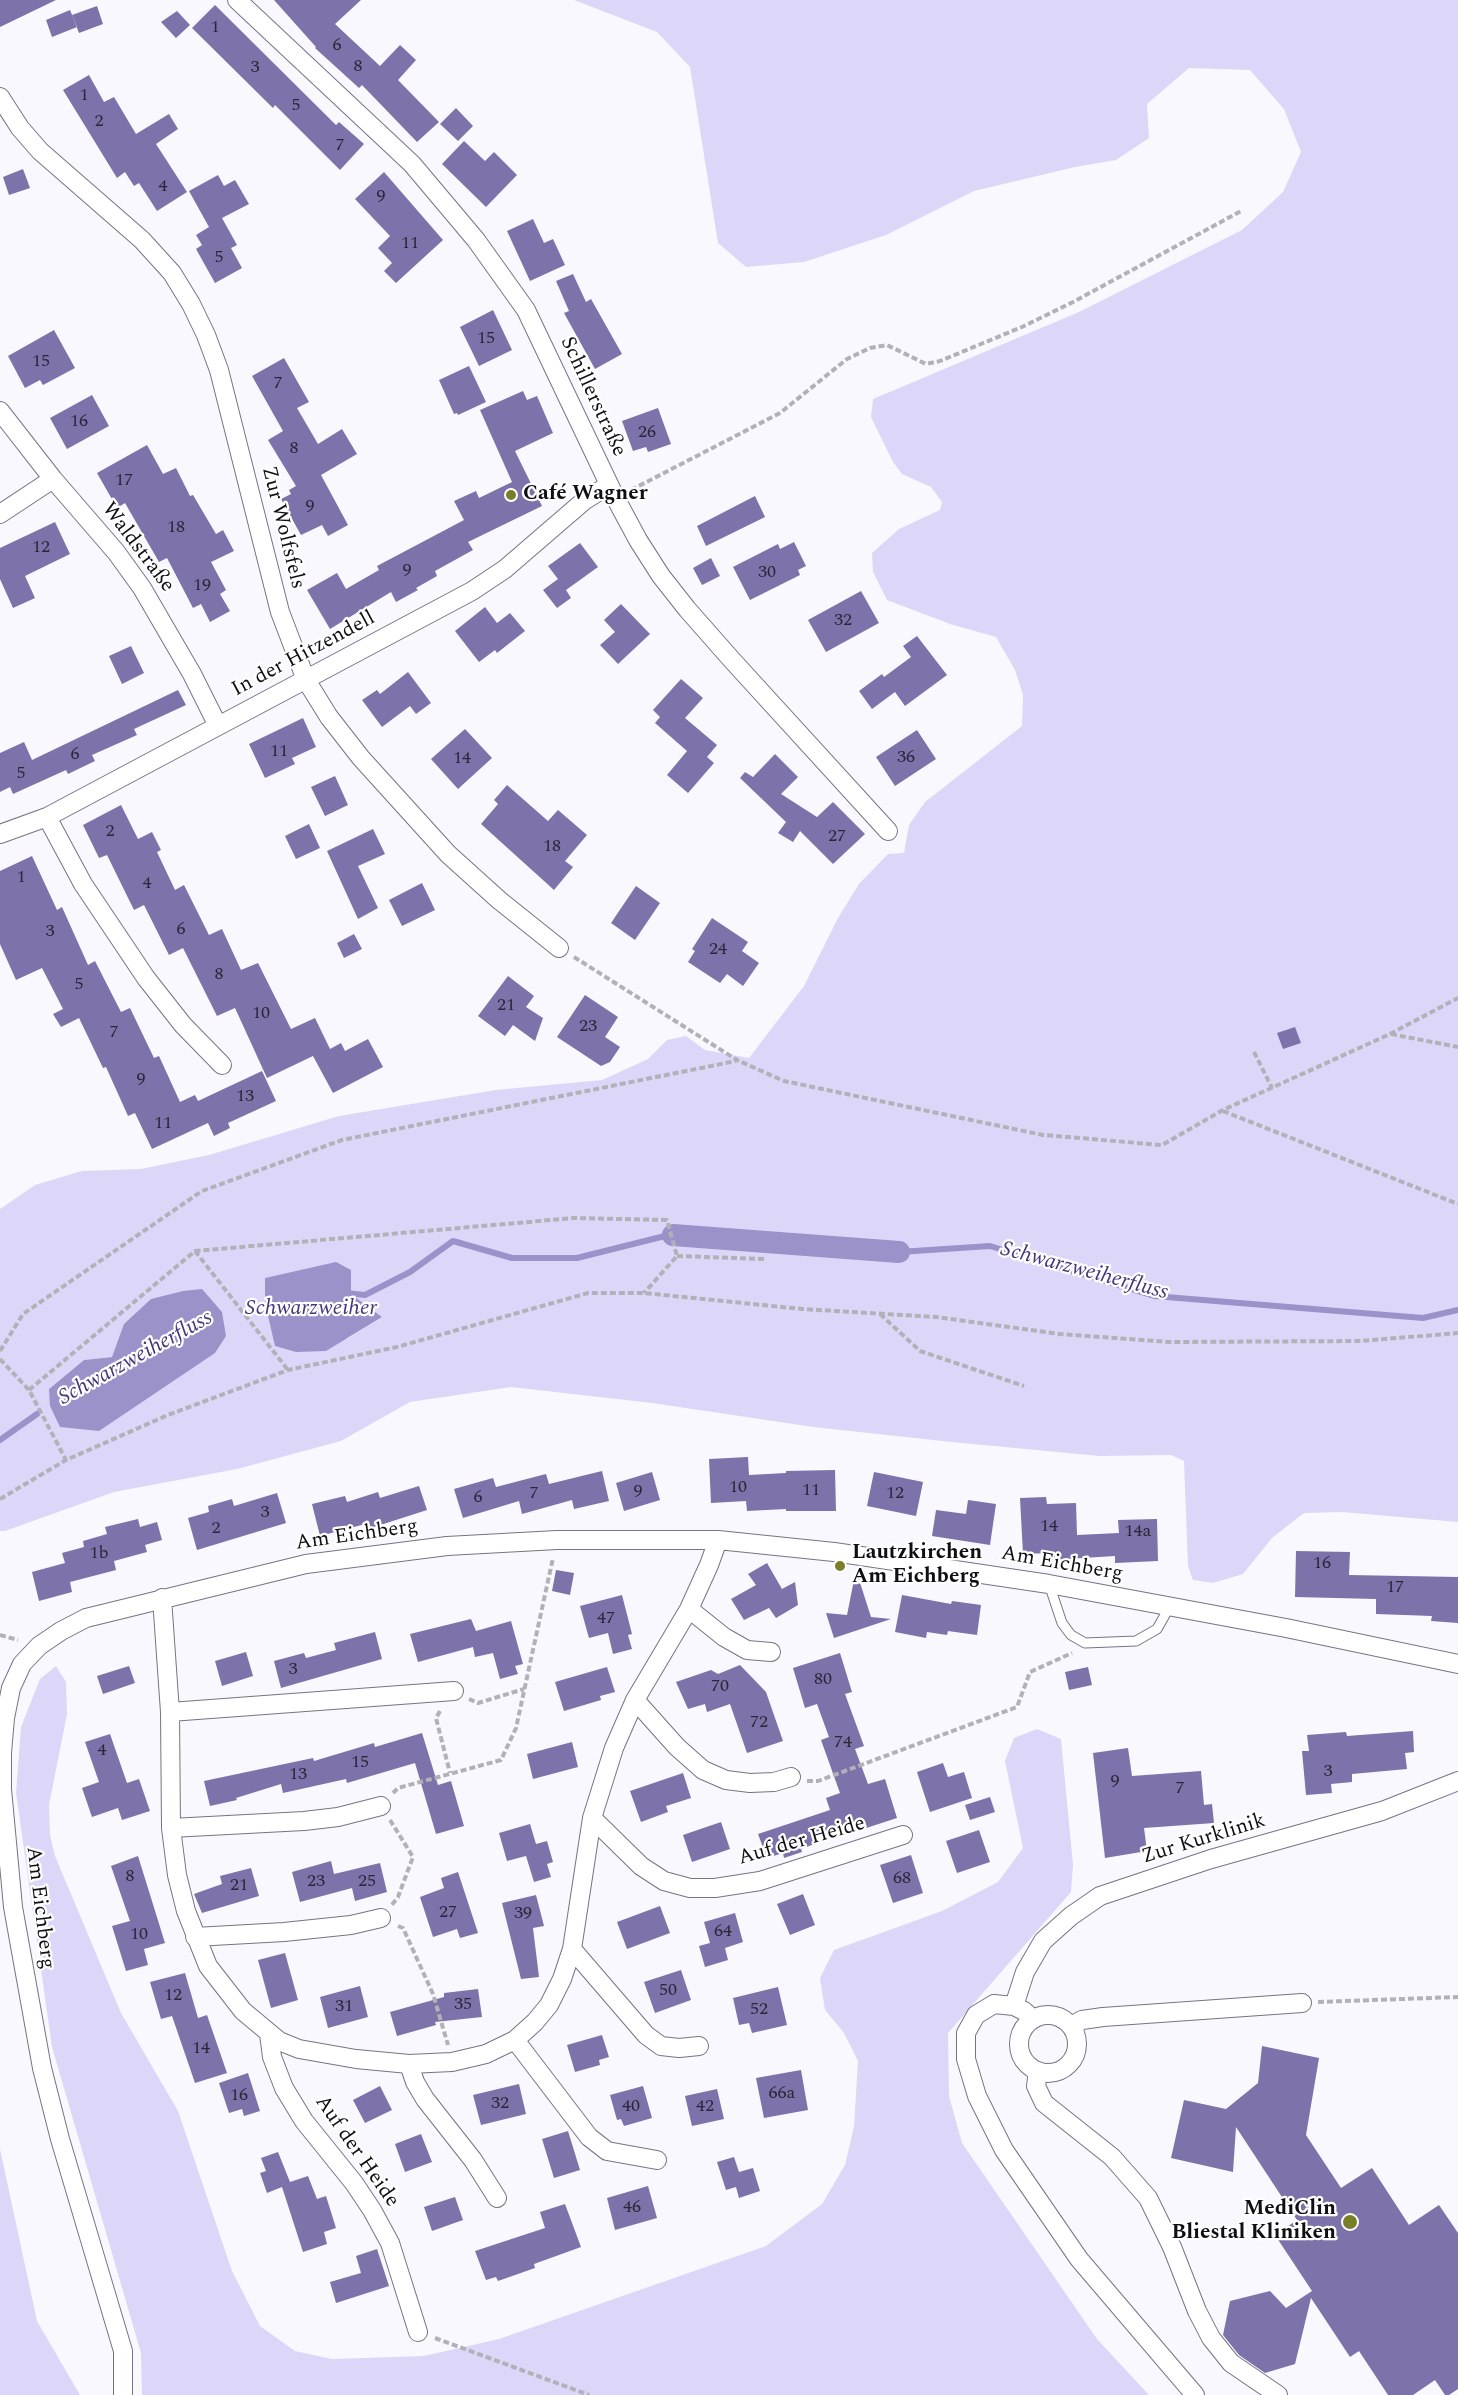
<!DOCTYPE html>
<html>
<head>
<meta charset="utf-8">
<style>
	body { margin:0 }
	canvas { display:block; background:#f9f8ff }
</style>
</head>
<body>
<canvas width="1458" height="2395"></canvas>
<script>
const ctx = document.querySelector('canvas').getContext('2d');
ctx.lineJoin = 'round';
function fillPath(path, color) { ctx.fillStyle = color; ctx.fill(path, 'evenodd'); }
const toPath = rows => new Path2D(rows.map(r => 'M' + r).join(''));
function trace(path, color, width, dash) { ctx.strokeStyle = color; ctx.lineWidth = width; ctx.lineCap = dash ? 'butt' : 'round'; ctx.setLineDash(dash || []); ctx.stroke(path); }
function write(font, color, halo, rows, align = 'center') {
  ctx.font = font + ' Spectral,serif'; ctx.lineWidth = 4.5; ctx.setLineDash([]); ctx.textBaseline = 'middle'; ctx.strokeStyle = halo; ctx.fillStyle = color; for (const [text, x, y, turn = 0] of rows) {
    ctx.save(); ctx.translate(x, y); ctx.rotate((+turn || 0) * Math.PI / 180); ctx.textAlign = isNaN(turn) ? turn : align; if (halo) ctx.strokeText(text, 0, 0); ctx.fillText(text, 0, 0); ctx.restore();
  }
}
const green = toPath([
	[574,0,1458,0,1458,1522,1342,1512,1304,1513,1272,1538,1243,1574,1213,1583,1193,1580,1188,1566,1184,1461,1171,1455,1099,1456,952,1442,813,1427,652,1403,511,1387,410,1402,341,1441,237,1469,114,1492,5,1531,0,1531,0,1209,35,1185,82,1171,141,1169,209,1155,339,1116,496,1090,602,1080,648,1059,667,1040,686,1036,705,1050,749,1058,804,986,838,918,859,884,888,854,904,853,909,825,925,802,1022,726,1023,695,1015,670,996,637,950,624,887,600,873,572,872,553,899,529,940,510,942,502,931,487,902,474,893,462,871,417,873,399,1079,312,1242,230,1283,192,1301,152,1284,109,1250,70,1189,68,1147,104,1149,138,1116,160,1075,167,974,191,886,235,804,262,746,267,718,243,690,67,657,32],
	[351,1270,351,1294,382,1317,347,1339,265,1303,265,1278],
	[112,1357,49,1389,84,1360],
	[56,1666,66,1682,67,1714,49,1805,50,1835,55,1856,121,2013,178,2111,232,2271,260,2326,295,2351,332,2359,424,2356,499,2339,766,2246,822,2204,845,2165,854,2127,858,2061,844,2033,825,2010,820,1978,834,1950,942,1911,998,1882,1023,1848,1005,1761,1014,1738,1037,1729,1061,1739,1073,1865,1071,1892,948,2033,949,2096,962,2143,1097,2339,1149,2395,142,2395,141,2353,52,2047,16,1793,21,1727,40,1679],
	[0,2149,37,2321,80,2395,0,2395]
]);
const water = toPath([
	[336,1262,351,1270,351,1294,382,1317,326,1351,296,1352,275,1346,265,1303,265,1278],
	[202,1289,222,1312,226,1336,215,1353,99,1431,60,1427,50,1406,49,1389,84,1360,112,1357,124,1324,151,1299,183,1291]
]);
const stream = toPath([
	[899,1252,990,1246,1154,1296,1423,1318,1458,1310],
	[345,1293,365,1295,410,1272,453,1241,512,1258,577,1258,669,1235],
	[0,1440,37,1414]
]);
const canal = toPath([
	[673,1235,899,1252]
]);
const building = toPath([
	[0,0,56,0,0,27],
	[274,0,361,0,335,24,380,66,400,45,416,60,398,80,439,122,417,142,362,85,359,88,315,48,316,47],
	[215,5,336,125,339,122,364,144,340,170,275,105,273,108,192,28],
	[97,6,103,24,79,33,72,15],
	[70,10,77,27,52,37,46,20],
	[177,11,190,25,176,38,161,22],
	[89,75,104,102,114,97,136,134,169,114,178,129,156,144,187,192,157,211,139,183,134,186,125,172,117,178,63,90],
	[456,108,473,126,458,141,440,124],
	[464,141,485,161,494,152,517,175,486,207,442,164],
	[23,169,30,188,9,195,3,177],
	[384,172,443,240,396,283,384,271,392,263,378,248,390,236,355,199],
	[218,175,224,186,235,180,249,204,222,218,237,245,231,248,242,268,215,283,196,249,202,245,196,235,209,227,189,191],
	[533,219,544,243,553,239,565,265,530,281,507,231],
	[573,274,586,302,591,299,622,354,595,369,564,313,569,311,556,281],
	[493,310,512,350,479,366,460,327],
	[54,330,75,368,43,385,40,380,25,388,8,356],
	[284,358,309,402,297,408,318,444,342,429,357,454,321,475,348,525,328,536,322,525,301,535,281,499,291,494,289,490,296,486,268,440,283,431,252,376],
	[469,366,486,402,458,415,457,413,454,414,439,380],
	[523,391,527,400,537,396,553,433,515,451,542,506,468,542,473,550,435,571,437,576,416,588,418,590,396,602,391,592,330,629,307,590,337,573,346,589,379,570,377,566,464,520,454,501,476,491,479,498,512,482,480,410],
	[92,395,109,426,67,449,50,418],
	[658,408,671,444,648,452,646,447,633,451,622,421],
	[147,445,163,474,176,468,190,496,193,495,216,534,223,530,234,551,211,562,226,590,220,594,230,611,210,622,201,604,193,608,167,558,159,562,125,503,117,508,97,473],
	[755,496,765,517,706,546,697,526],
	[55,522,70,554,25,576,35,598,13,608,0,579,0,548],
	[794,542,806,566,798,570,800,575,750,600,733,567,778,544,780,549],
	[580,543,598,567,566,590,571,598,557,608,543,590,558,579,548,566],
	[711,558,720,576,702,585,693,568],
	[861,591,879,623,826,652,808,620],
	[621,604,650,634,618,664,600,645,615,632,604,620],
	[485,607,497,623,510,613,525,631,497,653,495,650,479,662,455,631],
	[917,636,947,675,905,706,895,692,872,709,859,691,882,674,884,677,911,657,903,646],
	[131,646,144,673,122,684,109,656],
	[408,672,431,703,416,714,410,706,382,727,362,700,377,690,380,694],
	[681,679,703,698,685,718,717,745,707,757,714,763,688,793,667,775,687,751,655,723,660,717,653,710],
	[178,690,186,705,134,729,137,735,92,755,95,761,68,774,66,770,13,794,10,787,0,792,0,753,24,742,32,760],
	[303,718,316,747,292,758,295,764,265,778,249,744],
	[465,729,492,758,458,789,431,759],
	[917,730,936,759,895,786,876,757],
	[775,754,798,777,781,794,817,817,833,802,865,834,833,864,800,831,793,842,778,833,786,822,740,778,745,772,753,777],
	[335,776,348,805,325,816,311,787],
	[507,785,548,821,558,810,587,835,565,861,573,867,554,890,481,824,498,804,494,800],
	[121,805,138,839,152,832,161,850,157,852,175,890,184,885,209,935,222,929,241,970,258,963,291,1029,315,1018,330,1049,341,1043,345,1051,368,1039,383,1067,333,1093,313,1056,267,1078,235,1008,217,1016,183,948,169,955,144,905,134,910,107,855,99,858,83,825],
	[309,824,320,848,296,859,285,836],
	[373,829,385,854,358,866,378,908,358,919,327,851],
	[32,856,57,910,62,907,88,965,95,961,121,1012,130,1008,154,1058,159,1056,180,1102,195,1095,198,1101,262,1071,276,1101,228,1123,230,1128,214,1136,208,1123,152,1149,135,1113,128,1116,106,1067,103,1068,79,1018,61,1027,53,1014,63,1009,42,968,16,980,0,944,0,871],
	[422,883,435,910,402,926,389,900],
	[636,886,660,903,635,940,611,923],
	[712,918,748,942,742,951,759,963,743,986,727,974,720,983,688,962,695,951,692,949],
	[354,934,362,949,344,958,337,943],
	[508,976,534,996,526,1007,543,1018,535,1041,513,1025,505,1036,478,1016],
	[585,995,618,1017,605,1037,620,1047,610,1062,601,1066,557,1037],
	[1295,1027,1301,1043,1283,1049,1277,1033],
	[748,1457,749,1475,786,1473,786,1471,835,1470,836,1511,786,1511,786,1509,747,1511,746,1501,711,1503,709,1459],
	[602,1471,609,1501,574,1509,572,1500,522,1514,519,1501,463,1518,454,1489,493,1478,496,1487,546,1474,549,1484],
	[652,1472,660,1500,624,1511,616,1483],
	[874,1472,923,1482,916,1516,867,1506],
	[419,1486,427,1510,371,1528,369,1523,320,1536,312,1504,345,1496,347,1502,378,1492,380,1498],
	[277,1493,286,1523,197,1550,188,1518,209,1512,208,1506,232,1499,234,1506],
	[1046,1497,1047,1504,1076,1503,1077,1535,1119,1533,1118,1520,1157,1519,1158,1561,1115,1563,1115,1556,1051,1560,1051,1553,1023,1554,1020,1498],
	[968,1500,996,1504,990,1545,932,1536,936,1510,966,1514],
	[138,1519,140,1527,157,1522,162,1540,145,1545,147,1552,114,1561,116,1570,70,1582,72,1592,39,1601,32,1572,65,1563,62,1553,84,1547,83,1541,107,1534,105,1527],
	[1296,1551,1350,1552,1349,1575,1458,1577,1458,1623,1431,1621,1432,1616,1376,1614,1376,1599,1295,1597],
	[767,1563,782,1589,795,1582,798,1605,776,1618,769,1608,744,1620,731,1599,756,1585,748,1574],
	[556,1570,574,1573,570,1595,552,1591],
	[856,1570,871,1617,891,1619,834,1638,826,1613,847,1615],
	[622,1595,632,1634,628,1635,632,1649,613,1654,608,1633,589,1638,580,1606],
	[902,1595,951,1604,952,1601,981,1605,977,1635,948,1631,947,1635,927,1632,926,1638,895,1632],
	[471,1619,476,1631,511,1621,523,1664,515,1666,518,1674,500,1679,493,1653,475,1657,473,1647,418,1662,410,1634],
	[375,1632,382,1659,281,1688,274,1661,304,1653,306,1658,336,1650,334,1643],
	[246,1652,253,1676,222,1686,215,1661],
	[840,1653,852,1692,845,1694,864,1746,855,1749,868,1784,885,1779,897,1818,857,1831,854,1822,814,1835,817,1843,801,1849,802,1852,784,1858,783,1853,767,1858,758,1834,830,1810,826,1798,840,1793,821,1740,829,1737,817,1704,805,1708,793,1668],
	[740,1665,766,1692,783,1741,747,1753,730,1704,707,1712,705,1704,688,1709,676,1682,711,1670,718,1674],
	[129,1666,135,1683,103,1694,97,1676],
	[607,1667,615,1692,600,1696,601,1700,564,1711,555,1682],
	[1088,1667,1092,1685,1069,1690,1065,1672],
	[1413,1731,1414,1752,1405,1753,1407,1769,1352,1774,1352,1782,1331,1784,1332,1793,1306,1795,1302,1751,1309,1751,1307,1735,1346,1732,1347,1736],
	[422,1733,438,1785,451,1781,464,1826,436,1834,415,1763,347,1783,346,1779,283,1793,281,1784,236,1798,237,1800,210,1806,204,1781,313,1758,314,1761,374,1743,375,1747],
	[110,1734,127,1783,139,1779,150,1811,122,1820,118,1808,92,1817,82,1788,99,1782,85,1742],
	[572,1742,578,1767,533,1779,527,1754],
	[1128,1748,1132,1776,1201,1771,1204,1805,1212,1804,1214,1823,1144,1828,1147,1851,1105,1858,1093,1753],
	[943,1763,948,1777,964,1772,972,1798,930,1812,917,1772],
	[683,1773,691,1798,666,1806,668,1812,641,1822,630,1791],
	[990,1797,995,1812,970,1820,965,1805],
	[721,1822,730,1849,692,1862,683,1835],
	[530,1824,536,1844,547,1841,553,1862,547,1864,551,1877,534,1882,526,1856,507,1861,499,1833],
	[979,1830,990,1862,957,1873,946,1841],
	[911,1855,923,1893,893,1903,880,1865],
	[138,1856,165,1943,144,1949,148,1965,126,1971,112,1926,130,1921,111,1866],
	[331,1861,334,1874,380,1863,387,1892,355,1901,352,1888,300,1902,292,1872],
	[251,1868,259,1896,202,1913,194,1894,222,1884,220,1876],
	[458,1872,478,1933,460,1938,457,1929,433,1937,420,1897,444,1888,441,1878],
	[803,1894,815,1925,790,1935,777,1904],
	[536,1895,544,1926,533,1928,539,1977,521,1979,502,1903],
	[660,1906,670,1933,627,1949,617,1922],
	[735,1913,743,1942,725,1948,728,1960,705,1967,699,1946,710,1943,704,1922],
	[285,1953,298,2000,271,2008,258,1960],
	[681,1970,691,2000,655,2013,644,1982],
	[185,1973,198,2018,207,2015,227,2073,195,2083,172,2016,161,2019,150,1982],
	[360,1986,368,2017,328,2028,320,1997],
	[778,1987,787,2025,752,2033,749,2023,739,2025,733,1998],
	[478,1989,482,2017,435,2022,436,2025,397,2036,390,2012,444,1997,444,1993],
	[602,2035,609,2057,599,2060,600,2065,575,2072,567,2045],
	[1262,2046,1319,2058,1306,2135,1341,2188,1372,2168,1409,2225,1439,2205,1458,2233,1458,2389,1449,2395,1445,2395,1435,2380,1413,2395,1388,2395,1359,2351,1350,2357,1311,2298,1295,2364,1265,2373,1239,2355,1223,2335,1230,2301,1270,2291,1286,2308,1312,2291,1275,2235,1297,2220,1236,2127,1233,2172,1171,2158,1184,2100,1226,2109,1258,2083],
	[801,2070,808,2110,764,2118,756,2078],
	[248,2073,260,2111,244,2116,242,2109,229,2113,219,2083],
	[519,2084,526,2114,481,2125,473,2095],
	[380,2086,392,2110,365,2123,353,2100],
	[643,2086,652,2118,624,2126,621,2119,617,2120,610,2095],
	[717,2089,724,2119,692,2126,685,2096],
	[568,2131,580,2170,554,2178,542,2139],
	[421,2134,432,2162,405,2172,395,2144],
	[278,2152,290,2182,308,2176,317,2199,326,2196,336,2228,324,2232,327,2244,303,2252,282,2187,267,2193,260,2173,266,2171,261,2158],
	[734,2157,739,2172,753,2168,760,2191,739,2198,736,2187,726,2190,717,2162],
	[648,2186,657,2218,615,2230,607,2198],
	[455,2197,463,2220,432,2231,424,2207],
	[565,2204,581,2247,534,2264,535,2268,498,2281,496,2277,486,2280,475,2251,545,2228,540,2212],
	[377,2249,389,2286,336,2303,330,2282,361,2273,356,2256]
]);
const path = toPath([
	[631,490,780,413,847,359,870,348,887,345,926,364,940,361,1022,327,1073,302,1243,210],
	[574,957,737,1060,784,1081,1043,1135,1162,1145,1223,1110,1390,1034,1458,998],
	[1391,1034,1458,1047],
	[1254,1052,1272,1088],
	[1223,1111,1458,1204],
	[195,1251,288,1370],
	[677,1256,764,1259],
	[880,1314,920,1351,1024,1386],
	[0,1351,23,1314,202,1191,342,1140,736,1061],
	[0,1359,29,1390,66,1460],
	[29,1390,195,1251,574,1218,667,1220,677,1256,644,1293],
	[0,1499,66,1460,168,1415,288,1370,397,1347,588,1293,644,1293,802,1309,936,1317,1060,1334,1169,1342,1361,1341,1458,1333],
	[0,1635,18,1640],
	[469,1699,478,1703,524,1689],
	[440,1711,436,1718,450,1773],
	[807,1781,818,1781,1017,1707,1030,1672,1072,1653],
	[393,1793,398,1788,501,1760,516,1728,553,1558],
	[390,1820,413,1857,398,1897,391,1906],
	[398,1926,403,1928,433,1994,448,2045],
	[1318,2002,1458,1997],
	[435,2338,589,2395]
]);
const service = toPath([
	[1049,1584,1062,1623,1071,1635,1085,1643,1136,1641,1157,1629,1170,1606]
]);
const minor = toPath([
	[237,0,412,164,476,240,526,310,616,499,638,540,661,576,687,609,731,659,888,831],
	[0,97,20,128,40,151,142,240,172,273,191,304,206,335,219,370,280,612,306,680,329,717,361,758,448,854,499,900,559,948],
	[0,411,53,479,116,552,142,588,192,674,218,726],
	[0,514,53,479],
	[47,817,83,884,146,978,183,1025,222,1065],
	[0,834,47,817,472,591,505,569,585,500,609,485],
	[162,1598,170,1712,171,1828,177,1875,186,1911,208,1966,243,2011,279,2041,299,2049,356,2059,409,2064,452,2062,486,2054,515,2040,535,2022,549,2005,562,1979,572,1949,592,1818,614,1748,635,1700,689,1609,709,1565,718,1540],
	[689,1609,724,1637,747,1650,771,1652],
	[635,1700,677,1747,703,1770,726,1780,750,1783,774,1782,791,1777],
	[170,1712,454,1691],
	[592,1818,641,1866,664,1881,690,1888,715,1888,760,1881,903,1835],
	[171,1828,304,1821,338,1817,381,1806],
	[195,1937,284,1932,351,1925,381,1918],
	[572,1949,646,2035,661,2046,679,2048,699,2046],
	[1014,2006,1025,1972,1043,1941,1071,1916,1100,1896,1211,1859,1382,1811,1458,1781],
	'1019 2044a29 29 0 1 1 58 0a29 29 0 1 1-58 0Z',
	[1033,2019,1024,2011,1014,2006,994,2004,976,2015,966,2033,966,2059,977,2096,1004,2150,1079,2259,1195,2395],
	[1071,2026,1082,2020,1103,2017,1302,2003],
	[269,2034,272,2057,284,2088,304,2121,354,2183,372,2210,390,2243,418,2332],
	[515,2040,589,2137,607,2151,657,2160],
	[409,2064,415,2082,425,2099,473,2160,497,2198],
	[1038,2071,1036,2086,1044,2103,1112,2157,1148,2198,1172,2247,1197,2311,1211,2338,1231,2363,1278,2395],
	[123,2395,123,2351,60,2139,42,2068,13,1907,2,1789,2,1753,5,1718,11,1688,22,1664,39,1646,61,1631,86,1618,306,1564,447,1546,557,1540,718,1540,834,1552,1049,1584,1286,1628,1458,1664]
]);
const markers = [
	[511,495,6,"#797e28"],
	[840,1566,6,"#797e28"],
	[1350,2222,8,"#797e28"]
];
const numberNames = [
	["1",215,28],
	["6",337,46],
	["8",358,67],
	["3",255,68],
	["1",84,96],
	["5",296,106],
	["2",99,122],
	["7",340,146],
	["4",163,187],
	["9",381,197],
	["11",410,244],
	["5",219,258],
	["15",486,339],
	["15",41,362],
	["7",278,384],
	["16",79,422],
	["26",647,433],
	["8",294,449],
	["17",124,481],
	["9",310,507],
	["18",176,528],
	["12",41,548],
	["9",407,571],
	["30",767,573],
	["19",202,586],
	["32",843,621],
	["11",279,752],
	["6",75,755],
	["36",906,758],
	["14",462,759],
	["5",21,774],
	["2",110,832],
	["27",837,837],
	["18",552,847],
	["1",21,878],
	["4",147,884],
	["6",181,930],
	["3",50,932],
	["24",718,950],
	["8",219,975],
	["5",79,985],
	["21",506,1006],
	["10",261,1014],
	["23",588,1027],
	["7",114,1033],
	["9",141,1080],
	["13",245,1097],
	["11",163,1124],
	["10",738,1488],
	["11",811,1491],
	["9",638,1492],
	["7",534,1494],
	["12",895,1494],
	["6",478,1498],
	["3",265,1513],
	["14",1049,1527],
	["2",216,1529],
	["14a",1138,1532],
	["1b",99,1554],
	["16",1322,1564],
	["17",1395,1588],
	["47",606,1619],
	["3",293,1670],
	["80",823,1680],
	["70",720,1687],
	["72",759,1723],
	["74",843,1743],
	["4",102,1751],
	["15",360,1763],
	["3",1328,1772],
	["13",298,1775],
	["9",1115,1782],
	["7",1180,1789],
	["8",130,1877],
	["68",902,1879],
	["23",316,1882],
	["25",367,1882],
	["21",239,1886],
	["27",448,1913],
	["39",523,1914],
	["64",723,1932],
	["10",139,1935],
	["50",668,1991],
	["12",173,1996],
	["35",463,2005],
	["31",344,2007],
	["52",759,2010],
	["14",201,2049],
	["66a",782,2094],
	["16",239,2096],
	["32",500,2104],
	["40",631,2107],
	["42",705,2107],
	["46",632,2208]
];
const streetNames = [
	["Schillerstraße",592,397,65],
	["Zur Wolfsfels",282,528,76],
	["Waldstraße",137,548,53],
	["In der Hitzendell",304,655,-28],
	["Am Eichberg",357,1536,-8],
	["Am Eichberg",1062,1565,10],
	["Zur Kurklinik",1204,1840,-17],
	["Auf der Heide",802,1842,-16],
	["Am Eichberg",39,1908,83],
	["Auf der Heide",356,2152,55]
];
const poiNames = [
	["Café Wagner",523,495],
	["Lautzkirchen",852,1554],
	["Am Eichberg",852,1578],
	["MediClin",1336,2210,"right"],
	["Bliestal Kliniken",1336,2234,"right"]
];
const waterNames = [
	["Schwarzweiherfluss",1084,1272,15],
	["Schwarzweiher",311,1310],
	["Schwarzweiherfluss",136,1359,-29]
];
fillPath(green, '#dcd7f9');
fillPath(water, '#9c92ca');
trace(stream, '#9c92ca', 6);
trace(canal, '#9c92ca', 22);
fillPath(building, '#7d72a9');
trace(service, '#767484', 11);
trace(minor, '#767484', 20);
trace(path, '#b2b1b8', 4, [6, 3]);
trace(service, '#fff', 9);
trace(minor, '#fff', 18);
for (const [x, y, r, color] of markers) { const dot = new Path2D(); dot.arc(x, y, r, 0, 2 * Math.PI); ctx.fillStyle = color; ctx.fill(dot); trace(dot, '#fff', 2); }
write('18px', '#2a2739', null, numberNames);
write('21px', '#0f0e14', '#fff', streetNames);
write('bold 21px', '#0f0e14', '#fff', poiNames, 'left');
write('italic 22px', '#473479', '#fff', waterNames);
</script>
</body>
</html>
